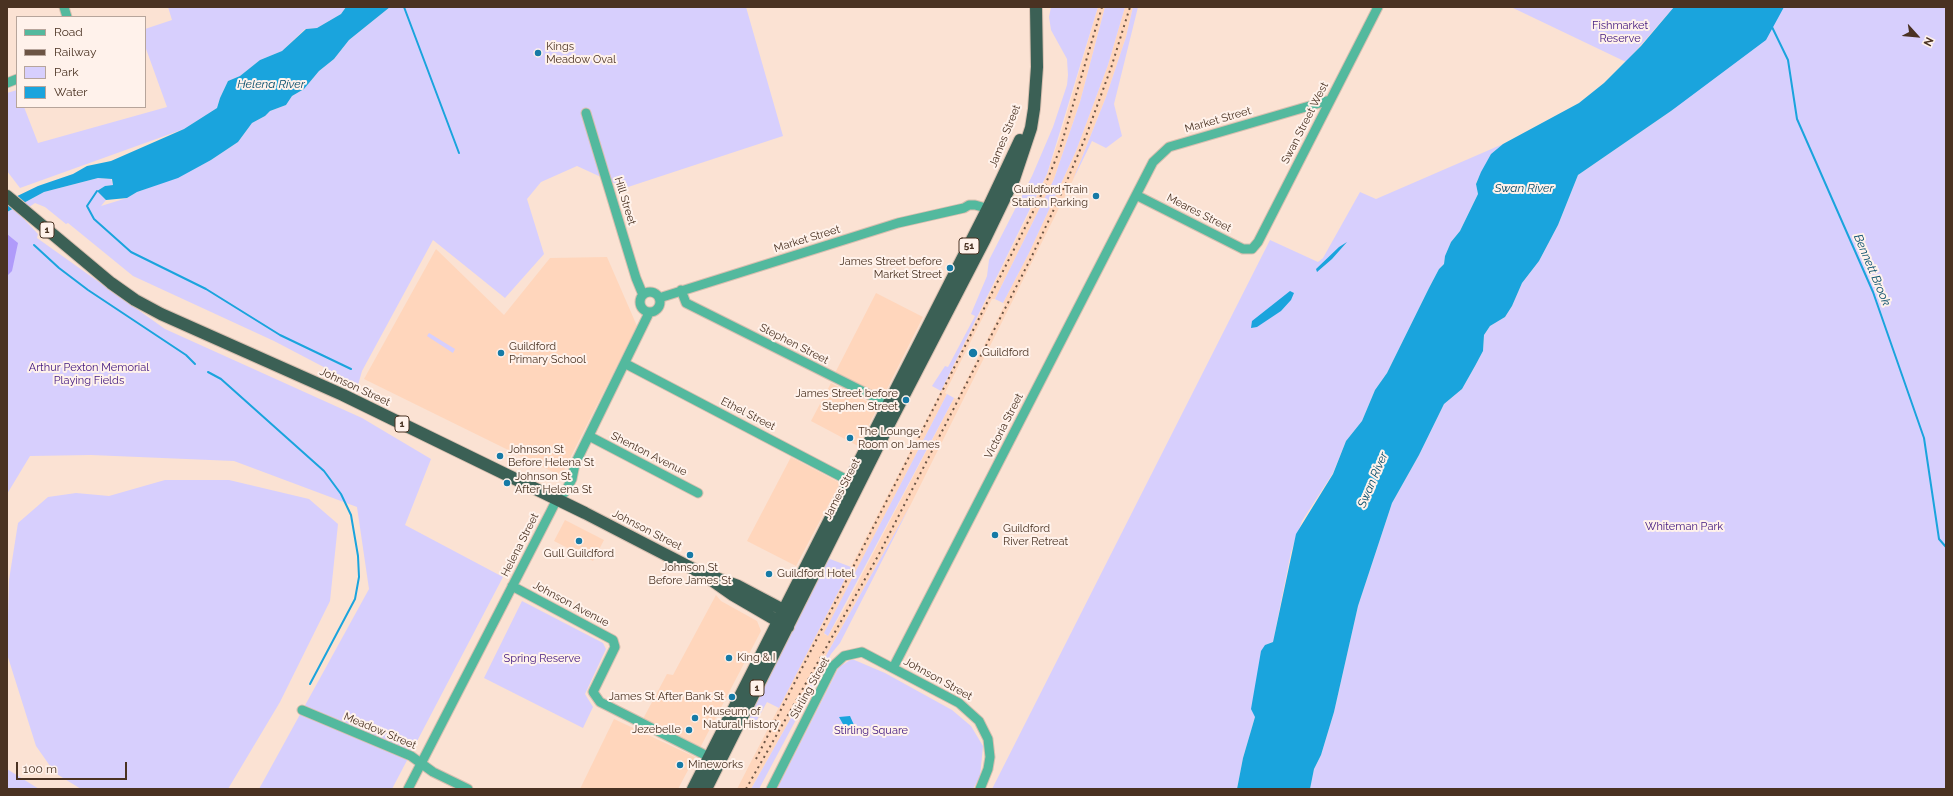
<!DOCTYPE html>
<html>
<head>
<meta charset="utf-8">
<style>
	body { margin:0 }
	#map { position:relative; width:1953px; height:796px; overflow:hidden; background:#fbe2d3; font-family:Raleway,sans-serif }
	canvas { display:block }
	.frame { position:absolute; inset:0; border:8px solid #4a3222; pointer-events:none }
	.legend { position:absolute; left:16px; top:16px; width:130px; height:92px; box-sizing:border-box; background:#fff2eb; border:1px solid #b7a59b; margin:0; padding:5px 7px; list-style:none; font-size:12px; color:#4a3222 }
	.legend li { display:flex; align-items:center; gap:8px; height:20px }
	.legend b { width:20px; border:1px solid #b7a59b }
	.north { position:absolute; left:1897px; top:16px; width:40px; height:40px; -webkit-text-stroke:3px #fff2eb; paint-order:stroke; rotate:117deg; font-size:11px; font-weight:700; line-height:16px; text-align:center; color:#4a3222 }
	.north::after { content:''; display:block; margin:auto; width:14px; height:18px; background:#4a3222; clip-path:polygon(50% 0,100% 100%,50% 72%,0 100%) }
	.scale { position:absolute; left:16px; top:762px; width:111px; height:18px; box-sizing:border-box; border:2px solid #4a3222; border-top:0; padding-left:5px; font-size:12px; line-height:14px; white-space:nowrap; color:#4a3222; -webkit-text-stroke:3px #fff2eb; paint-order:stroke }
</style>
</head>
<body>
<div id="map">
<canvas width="1953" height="796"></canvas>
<div class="frame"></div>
<ul class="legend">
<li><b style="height:5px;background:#53b99e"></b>Road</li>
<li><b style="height:5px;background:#6c5444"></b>Railway</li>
<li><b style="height:11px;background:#d7cffd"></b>Park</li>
<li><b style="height:11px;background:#1aa4dd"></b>Water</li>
</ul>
<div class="north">N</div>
<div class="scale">100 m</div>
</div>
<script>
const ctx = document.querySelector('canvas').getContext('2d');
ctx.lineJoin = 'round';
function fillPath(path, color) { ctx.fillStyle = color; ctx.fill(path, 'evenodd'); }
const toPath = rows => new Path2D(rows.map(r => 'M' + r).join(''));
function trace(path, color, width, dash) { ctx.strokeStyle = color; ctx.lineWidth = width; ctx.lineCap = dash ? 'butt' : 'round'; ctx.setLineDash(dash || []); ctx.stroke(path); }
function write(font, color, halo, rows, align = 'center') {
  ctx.font = font + ' Raleway,sans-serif'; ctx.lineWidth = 4; ctx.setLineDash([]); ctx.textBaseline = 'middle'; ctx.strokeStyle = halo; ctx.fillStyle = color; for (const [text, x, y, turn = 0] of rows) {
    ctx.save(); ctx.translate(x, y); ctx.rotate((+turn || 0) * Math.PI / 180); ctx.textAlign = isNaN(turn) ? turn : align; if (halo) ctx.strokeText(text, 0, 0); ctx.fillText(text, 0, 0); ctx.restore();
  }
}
const built = toPath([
	[1098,7,1105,7,1080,102,1054,179,995,299,992,299,945,393,947,394,824,634,828,636,843,611,954,398,957,399,1005,304,1003,303,1029,253,1076,151,1108,65,1125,7,1133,7,1126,37,1106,97,1073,180,910,506,751,789,737,789,941,391,1033,205,1047,174,1060,136],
	[436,249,504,315,550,258,607,257,637,326,561,476,364,379],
	[876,293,923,317,883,397,835,373],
	[831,383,878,407,858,446,811,421],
	[791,457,840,483,796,566,747,541],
	[565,520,604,540,593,561,554,541],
	[716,595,721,601,757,621,761,631,701,746,697,747,643,719,667,674,673,675],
	[614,719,695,757,678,789,580,789]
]);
const green = toPath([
	[168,7,346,7,341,14,317,28,305,29,282,51,260,60,240,76,228,81,220,98,217,108,184,129,20,188,7,171,7,93,17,90,17,107,24,107,38,143,167,107,145,46,145,29,172,20],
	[390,7,746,7,783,136,625,188,577,166,541,182,527,199,544,254,505,298,433,240,362,371,358,385,274,341,133,276,68,223,66,224,45,207,35,203,19,214,38,234,37,238,165,329,362,418,431,459,405,525,503,577,392,789,259,789,369,589,357,507,234,461,91,455,30,456,7,494,7,212,44,192,98,178,111,179,113,185,105,186,97,191,106,200,101,206,127,198,137,192,178,177,211,160,238,142,252,123,265,116,270,111,286,105,292,96,304,89,319,71,334,59,349,40],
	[1051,7,1098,7,1047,174,941,391,932,386,945,366,948,367,975,316,971,314,987,276,989,260,1032,176,1053,127,1067,85,1068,75,1067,59,1051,30,1049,17],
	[1105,7,1125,7,1108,65,1076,151,1029,253,1003,303,995,299,1054,179,1080,102],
	[1133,7,1138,7,1114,104,1122,136,1106,148,1092,141,1073,180,1106,97,1126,37],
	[1511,7,1674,7,1626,62],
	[1776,7,1946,7,1946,789,1310,789,1314,769,1321,755,1334,712,1358,606,1392,503,1419,455,1444,404,1462,389,1475,366,1483,351,1484,335,1490,326,1505,317,1512,306,1522,283,1539,261,1558,225,1578,175,1671,111],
	[1503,144,1491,154,1476,183,1478,194,1460,231,1451,242,1445,256,1444,264,1439,269,1429,288,1387,373,1375,390,1362,421,1346,441,1333,473,1302,521,1291,552,1273,642,1265,645,1255,717,1243,758,1237,789,992,789,1270,240,1318,262,1323,258,1360,192,1376,199],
	[429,333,455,349,453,353,427,336],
	[947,394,954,398,828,636,824,633],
	[165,480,229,480,309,499,338,524,330,601,280,702,228,789,81,789,55,773,36,746,7,654,9,580,18,523,48,497,76,493,109,496],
	[910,506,840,643,831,654,759,789,751,789],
	[830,559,851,567,779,708,767,702,753,727,747,724,756,702,813,588,827,562],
	[522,601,603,643,606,649,585,694,593,707,583,728,484,678],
	[852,659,885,673,952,710,971,726,983,746,980,777,973,789,777,789,839,667],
	[7,769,39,789,7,789]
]);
const forest = toPath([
	[7,234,18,243,12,271,7,276]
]);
const water = toPath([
	[346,7,390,7,349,40,334,59,319,71,304,89,292,96,286,105,270,111,265,116,252,123,238,142,211,160,178,178,137,192,127,198,106,200,97,191,105,186,113,185,112,179,98,178,44,192,7,212,7,201,38,186,73,174,87,166,111,161,184,129,217,108,220,98,228,81,240,76,260,60,282,51,306,29,317,28,341,14],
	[1674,7,1784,7,1766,40,1671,111,1578,175,1558,225,1539,261,1522,283,1512,306,1505,317,1490,326,1484,335,1483,351,1475,366,1462,389,1444,404,1419,455,1392,503,1358,606,1334,712,1321,755,1314,769,1310,789,1237,789,1243,758,1255,717,1251,709,1261,651,1265,645,1273,642,1296,534,1333,474,1346,441,1362,421,1375,390,1387,373,1429,288,1439,269,1444,264,1445,256,1451,242,1460,231,1478,194,1476,184,1481,172,1491,154,1503,144,1579,103,1604,83,1641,46],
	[1347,242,1332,259,1317,272,1316,269,1339,247],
	[1290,291,1294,293,1291,300,1281,311,1257,327,1251,328,1252,321],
	[850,716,854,725,844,726,839,717]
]);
const stream = toPath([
	[404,7,459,153],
	[1772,27,1788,60,1797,119,1873,292,1924,438,1939,539,1946,547],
	[97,191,87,206,94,219,131,252,206,289,280,335,351,369],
	[34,245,59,268,88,290,186,355,195,364],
	[208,372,221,379,324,471,341,494,351,515,358,556,359,577,355,599,310,684]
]);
const minor = toPath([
	[64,7,67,17],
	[7,83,17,79],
	[586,113,636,278,643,295],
	[1136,195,1243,249,1252,249,1258,242,1378,7],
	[681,290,686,303,888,404,895,404],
	'640 302a10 10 0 1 1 20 0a10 10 0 1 1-20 0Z',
	[659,298,898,223,964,208,969,205,975,205,993,210],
	[626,364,855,484],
	[589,436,698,493],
	[512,586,613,640,615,647,593,692,600,702,715,760],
	[893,668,1153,162,1169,147,1330,100],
	[302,710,411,756,433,772,468,789],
	[408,789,551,511,557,499,565,492,572,479,575,464,649,313],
	[771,789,833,666,844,656,862,652,959,703,979,721,988,739,990,757,988,769,980,789]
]);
const highway = toPath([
	[7,196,111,283,135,300,161,314,343,395,585,513,703,574,733,595,788,627],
	[716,578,738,586,791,614],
	[693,789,988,208,1020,140],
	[706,789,888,426,985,239,1014,179,1031,128,1034,109,1037,67,1036,7]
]);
const rail = toPath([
	[756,759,1039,200,1060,149,1102,7],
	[746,789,878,556,1031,258,1063,190,1086,136,1111,68,1130,7]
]);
const markers = [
	[538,53,4,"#157aa6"],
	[1096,196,4,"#157aa6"],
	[950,268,4,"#157aa6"],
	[501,353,4,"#157aa6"],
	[973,353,5,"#157aa6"],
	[906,400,4,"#157aa6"],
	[850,438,4,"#157aa6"],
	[500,456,4,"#157aa6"],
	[507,483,4,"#157aa6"],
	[995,535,4,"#157aa6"],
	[579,541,4,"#157aa6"],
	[690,555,4,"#157aa6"],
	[769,574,4,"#157aa6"],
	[729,658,4,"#157aa6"],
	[732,697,4,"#157aa6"],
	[695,718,4,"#157aa6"],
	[689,730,4,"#157aa6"],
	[680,765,4,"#157aa6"]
];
const shields = [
	[47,230,14],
	[969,246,20],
	[402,424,14],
	[757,688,14]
];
const shieldNames = [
	["1",47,230],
	["51",969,246],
	["1",402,424],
	["1",757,688]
];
const parkNames = [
	["Fishmarket",1620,26],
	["Reserve",1620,39],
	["Arthur Pexton Memorial",89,368],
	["Playing Fields",89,381],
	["Whiteman Park",1684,527],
	["Spring Reserve",542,659],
	["Stirling Square",871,731]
];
const poiNames = [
	["Kings",546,47],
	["Meadow Oval",546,60],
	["Guildford Train",1088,190,"right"],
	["Station Parking",1088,203,"right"],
	["James Street before",942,262,"right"],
	["Market Street",942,275,"right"],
	["Guildford",509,347],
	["Primary School",509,360],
	["Guildford",982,353],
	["James Street before",898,394,"right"],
	["Stephen Street",898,407,"right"],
	["The Lounge",858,432],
	["Room on James",858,445],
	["Johnson St",508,450],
	["Before Helena St",508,463],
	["Johnson St",515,477],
	["After Helena St",515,490],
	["Guildford",1003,529],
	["River Retreat",1003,542],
	["Gull Guildford",579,554,"center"],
	["Johnson St",690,568,"center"],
	["Before James St",690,581,"center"],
	["Guildford Hotel",777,574],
	["King & I",737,658],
	["James St After Bank St",724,697,"right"],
	["Museum of",703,712],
	["Natural History",703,725],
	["Jezebelle",681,730,"right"],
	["Mineworks",688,765]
];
const streetNames = [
	["Market Street",1218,120,-16],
	["Swan Street West",1305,123,-63],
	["James Street",1005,136,-68],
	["Hill Street",625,201,73],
	["Meares Street",1199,213,27],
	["Market Street",807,239,-17],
	["Stephen Street",794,344,27],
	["Johnson Street",355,387,25],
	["Ethel Street",748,414,27],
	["Victoria Street",1004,426,-63],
	["Shenton Avenue",649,454,27],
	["James Street",842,489,-63],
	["Johnson Street",647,530,27],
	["Helena Street",520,545,-63],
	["Johnson Avenue",571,604,28],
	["Johnson Street",938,679,29],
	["Stirling Street",810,688,-61],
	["Meadow Street",380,731,23]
];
const waterNames = [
	["Helena River",271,84],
	["Swan River",1524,188],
	["Bennett Brook",1872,270,67],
	["Swan River",1373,480,-67]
];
fillPath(built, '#ffd6bc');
fillPath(green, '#d7cffd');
fillPath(forest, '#b09bfa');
fillPath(water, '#1aa4dd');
trace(stream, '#1aa4dd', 2);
trace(minor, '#d8bfb0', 11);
trace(highway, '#d8bfb0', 14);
trace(minor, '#53b99e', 9);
trace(highway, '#3b6055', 12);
trace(rail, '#6c5444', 2, [2, 4]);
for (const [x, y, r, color] of markers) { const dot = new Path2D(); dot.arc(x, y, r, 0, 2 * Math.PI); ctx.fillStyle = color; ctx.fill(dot); trace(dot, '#fff2eb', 1.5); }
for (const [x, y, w] of shields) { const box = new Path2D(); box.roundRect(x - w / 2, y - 8, w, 16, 3); ctx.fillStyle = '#fff2eb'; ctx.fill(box); trace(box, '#4a3222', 1); }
write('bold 10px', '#4a3222', null, shieldNames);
write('11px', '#3f157e', '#fff2eb', parkNames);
write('11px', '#4a3222', '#fff2eb', poiNames, 'left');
write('11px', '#4a3222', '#fff2eb', streetNames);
write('italic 12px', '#044c6a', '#fff2eb', waterNames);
</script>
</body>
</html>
